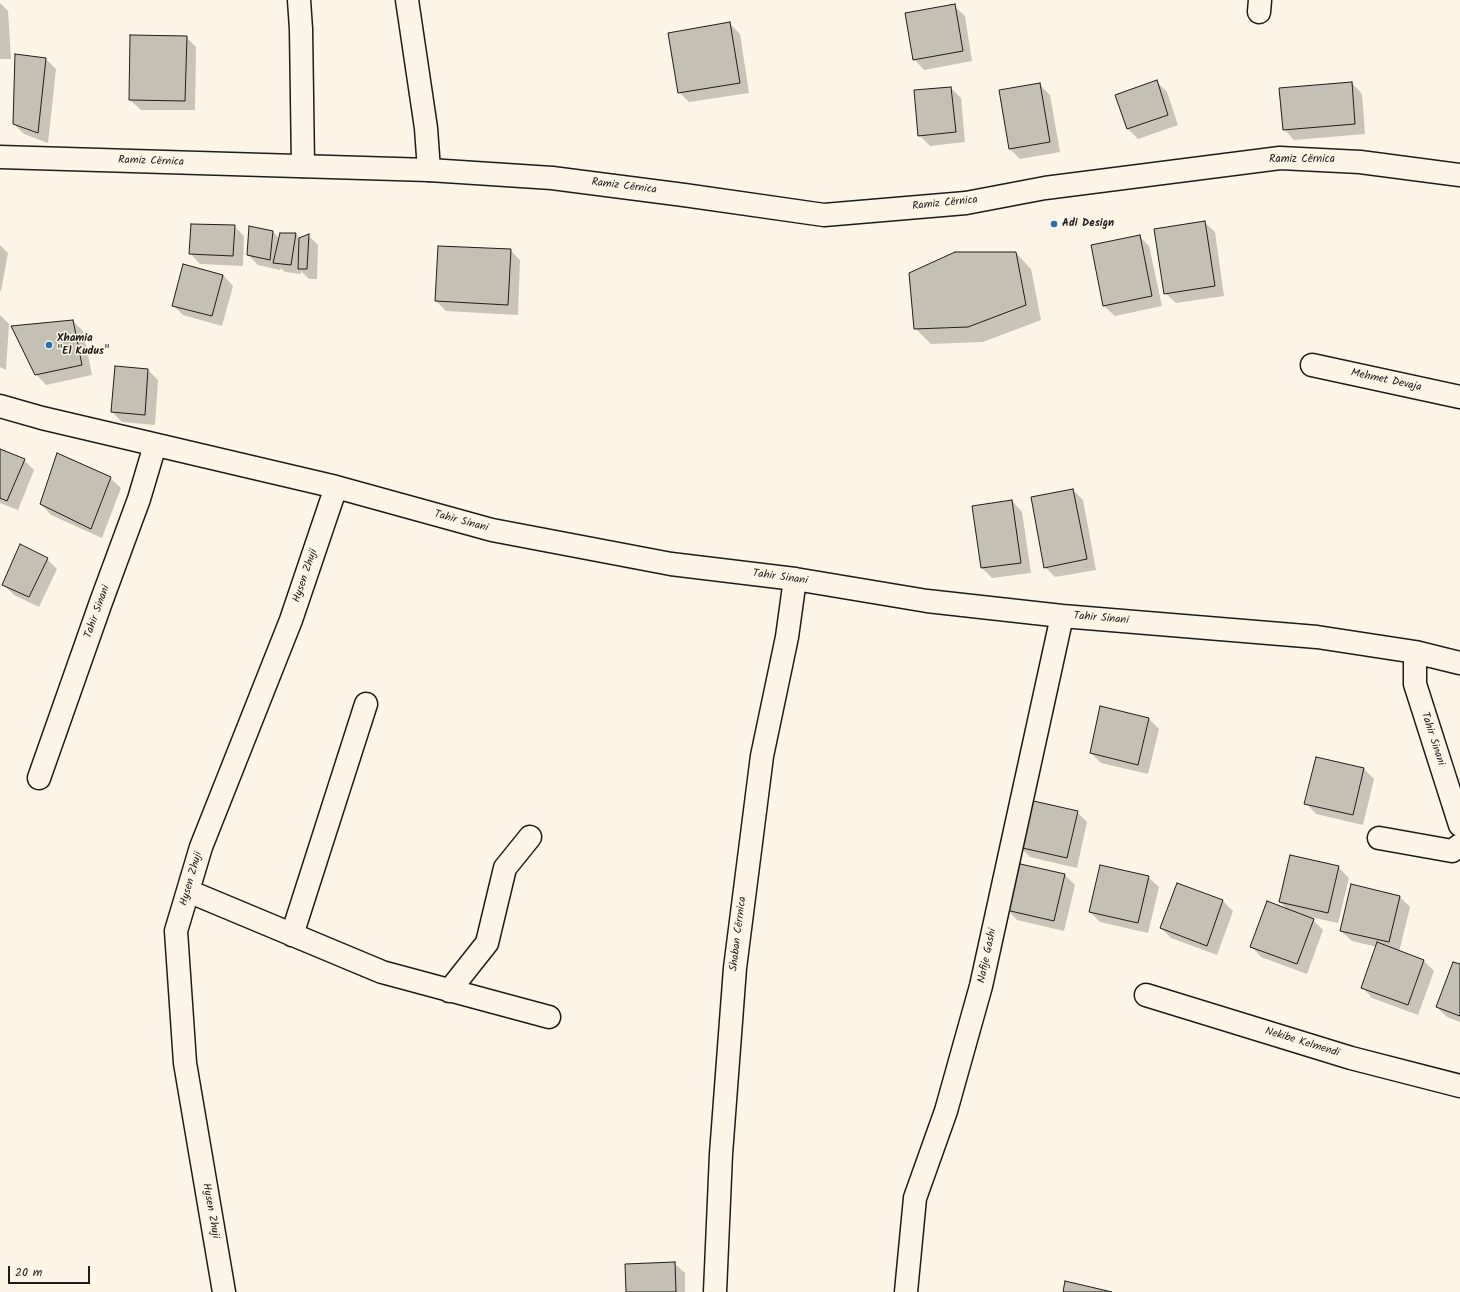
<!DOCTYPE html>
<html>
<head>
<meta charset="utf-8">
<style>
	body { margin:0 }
	#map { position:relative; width:1460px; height:1292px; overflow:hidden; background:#fcf5e5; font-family:Kalam,sans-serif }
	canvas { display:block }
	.scale { position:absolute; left:8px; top:1266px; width:82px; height:18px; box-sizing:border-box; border:2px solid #1c1c1c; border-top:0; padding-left:5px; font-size:12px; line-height:14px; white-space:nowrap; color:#1c1c1c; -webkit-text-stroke:3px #fcf5e5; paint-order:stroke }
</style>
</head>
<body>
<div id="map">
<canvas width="1460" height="1292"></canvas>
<div class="scale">20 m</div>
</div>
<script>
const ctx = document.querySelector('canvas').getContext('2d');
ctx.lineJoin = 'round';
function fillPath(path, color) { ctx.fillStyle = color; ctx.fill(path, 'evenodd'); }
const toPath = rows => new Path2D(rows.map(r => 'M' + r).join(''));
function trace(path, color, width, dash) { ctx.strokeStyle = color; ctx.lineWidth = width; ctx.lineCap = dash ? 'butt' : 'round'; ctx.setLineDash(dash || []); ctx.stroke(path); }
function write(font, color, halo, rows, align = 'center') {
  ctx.font = font + ' Kalam,sans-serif'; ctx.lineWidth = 3; ctx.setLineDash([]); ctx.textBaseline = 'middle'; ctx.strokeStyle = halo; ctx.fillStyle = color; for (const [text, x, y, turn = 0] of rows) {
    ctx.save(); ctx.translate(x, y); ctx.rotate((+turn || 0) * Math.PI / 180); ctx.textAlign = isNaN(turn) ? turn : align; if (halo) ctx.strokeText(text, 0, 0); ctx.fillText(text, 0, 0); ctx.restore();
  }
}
const shadow = toPath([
	[0,3,8,11,11,59,0,59],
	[954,6,965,16,972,61,924,70,914,59],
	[729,23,740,34,749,93,689,102,679,92],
	[186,37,196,47,195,110,141,110,130,100],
	[46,59,56,69,48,143,24,134,14,124],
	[1156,81,1167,92,1178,125,1138,139,1128,129,1116,95],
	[1352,83,1362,94,1365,134,1294,140,1284,129],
	[1039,84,1050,95,1060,152,1020,159,1010,149],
	[951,88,961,98,965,142,930,146,919,135],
	[1204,222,1215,232,1224,296,1176,303,1165,293],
	[234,226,244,236,243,266,200,264,190,253],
	[273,232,280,239,296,234,300,239,308,235,318,245,317,279,309,279,301,271,301,274,285,272,281,268,280,270,258,265,248,255],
	[1139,236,1149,246,1162,306,1115,316,1104,306,1092,246],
	[0,245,8,253,1,291,0,291],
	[510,250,520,260,518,315,446,311,436,301],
	[1016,253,1031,269,1041,320,983,342,931,344,915,328],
	[223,275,233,286,222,326,183,315,173,305],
	[0,315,9,324,6,370,0,367],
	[73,321,83,331,92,375,46,385,36,374],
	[148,370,158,380,155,425,122,422,112,412],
	[0,450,24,460,34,470,18,510,0,503],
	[110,478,121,488,102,538,51,515,41,504],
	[1073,490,1083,500,1096,570,1055,577,1045,567],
	[1012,501,1022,512,1031,573,992,578,982,568],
	[47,559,57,569,39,607,14,595,4,585],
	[1101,707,1149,719,1159,729,1148,774,1101,763,1091,753],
	[1317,758,1364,769,1374,779,1363,825,1316,814,1306,803],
	[1077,812,1087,822,1077,868,1030,857,1019,846],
	[1017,864,1065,875,1075,885,1064,931,1017,920,1007,909],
	[1338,867,1349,878,1338,923,1306,916,1306,917,1313,920,1323,930,1307,974,1261,957,1251,946,1289,911,1280,902],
	[1148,877,1159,887,1148,933,1100,922,1090,912],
	[1177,884,1223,901,1233,911,1217,955,1171,938,1161,928],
	[1400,897,1410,907,1399,952,1424,961,1434,971,1418,1015,1372,998,1362,987,1377,947,1352,941,1341,931],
	[1460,965,1460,1022,1447,1017,1437,1007],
	[674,1263,685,1273,685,1292,627,1292]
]);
const building = toPath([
	[955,4,963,51,913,60,905,13,955,4],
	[730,22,740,83,678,93,668,33,730,22],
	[130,35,187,36,185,101,129,100,130,35],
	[15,54,46,58,38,133,13,124,15,54],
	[1157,80,1168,115,1127,129,1115,95,1157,80],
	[1352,82,1355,124,1283,130,1279,88,1352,82],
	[1040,83,1050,142,1009,149,999,90,1040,83],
	[951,87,956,132,918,136,914,90,951,87],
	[1205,221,1215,286,1164,294,1154,229,1205,221],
	[191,224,235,225,233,256,189,254,191,224],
	[249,226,273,231,270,260,247,255,249,226],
	[280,233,296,233,291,265,273,263,280,233],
	[309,234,307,269,298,269,299,238,309,234],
	[1140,235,1152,296,1103,306,1091,245,1140,235],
	[438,246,511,249,508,305,435,301,438,246],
	[955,252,1016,252,1026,305,968,327,914,329,909,273,955,252],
	[183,264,223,275,212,316,172,306,183,264],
	[73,320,82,365,35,375,11,326,73,320],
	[115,366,148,369,145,415,111,412,115,366],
	[0,449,25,459,7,501,0,498,0,449],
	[57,453,111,477,91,529,40,504,57,453],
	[1073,489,1087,559,1044,568,1031,497,1073,489],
	[1012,500,1021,563,981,568,972,506,1012,500],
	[20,544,48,558,29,597,2,585,20,544],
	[1100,706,1149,718,1138,765,1090,753,1100,706],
	[1316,757,1364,768,1353,815,1304,804,1316,757],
	[1029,800,1078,811,1067,858,1018,847,1029,800],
	[1290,855,1339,866,1328,913,1279,902,1290,855],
	[1016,863,1065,874,1054,921,1006,910,1016,863],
	[1100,865,1149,876,1138,923,1089,912,1100,865],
	[1177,883,1223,900,1207,946,1160,928,1177,883],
	[1351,884,1400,896,1389,942,1340,931,1351,884],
	[1267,901,1314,919,1297,964,1250,947,1267,901],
	[1377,942,1424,960,1408,1005,1361,988,1377,942],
	[1453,962,1460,964,1460,1016,1436,1007,1453,962],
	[675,1262,676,1292,626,1292,625,1264,675,1262],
	[1065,1281,1112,1292,1063,1292,1065,1281]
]);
const minor = toPath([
	[299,0,301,29,303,166],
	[407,0,426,128,429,170],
	[1259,12,1260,0],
	[1312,365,1460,397],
	[0,406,42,418,336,487,492,530,671,564,795,579,927,601,1062,616,1317,637,1415,652,1460,663],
	[1415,652,1415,684,1460,825],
	[39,778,101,602,139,499,155,445],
	[1379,838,1452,851,1460,845],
	[188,891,382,972,549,1017],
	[292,935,366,704],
	[449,991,487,943,505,868,530,837],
	[1146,995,1351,1058,1460,1086],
	[224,1292,185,1063,176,931,201,847,291,620,336,487],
	[715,1292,721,1154,735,968,762,756,787,637,795,579],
	[906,1292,915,1198,946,1111,981,986,1062,616]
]);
const tertiary = toPath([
	[0,157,429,170,552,178,684,195,824,215,966,203,1045,188,1280,158,1360,162,1460,175]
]);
const markers = [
	[1054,224,4,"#1f6fb2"],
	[49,345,4,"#1f6fb2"]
];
const streetNames = [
	["Ramiz Cërnica",1302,160],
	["Ramiz Cërnica",151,162,2],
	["Ramiz Cërnica",624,187,7],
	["Ramiz Cërnica",945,204,-6],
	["Mehmet Devaja",1386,381,12],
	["Tahir Sinani",461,522,15],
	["Hysen Zhuji",306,576,-71],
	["Tahir Sinani",780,578,8],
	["Tahir Sinani",98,612,-70],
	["Tahir Sinani",1101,619,5],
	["Tahir Sinani",1432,739,72],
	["Hysen Zhuji",192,879,-74],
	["Shaban Cërrnica",739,934,-83],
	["Nafije Gashi",988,956,-78],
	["Nekibe Kelmendi",1302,1043,17],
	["Hysen Zhuji",210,1211,80]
];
const poiNames = [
	["Adi Design",1062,224],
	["Xhamia",57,339],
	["\"El Kudus\"",57,352]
];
fillPath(shadow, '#0003');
fillPath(building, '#c4c0b3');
trace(building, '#1c1c1c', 1);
trace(minor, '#1c1c1c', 25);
trace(tertiary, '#1c1c1c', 25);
trace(minor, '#fcf5e5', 22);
trace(tertiary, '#fcf5e5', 22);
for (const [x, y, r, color] of markers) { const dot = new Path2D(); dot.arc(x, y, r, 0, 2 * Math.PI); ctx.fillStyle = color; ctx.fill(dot); trace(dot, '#fcf5e5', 1.5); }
write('11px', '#1c1c1c', '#fcf5e5', streetNames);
write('bold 11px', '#1c1c1c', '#fcf5e5', poiNames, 'left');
</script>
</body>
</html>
